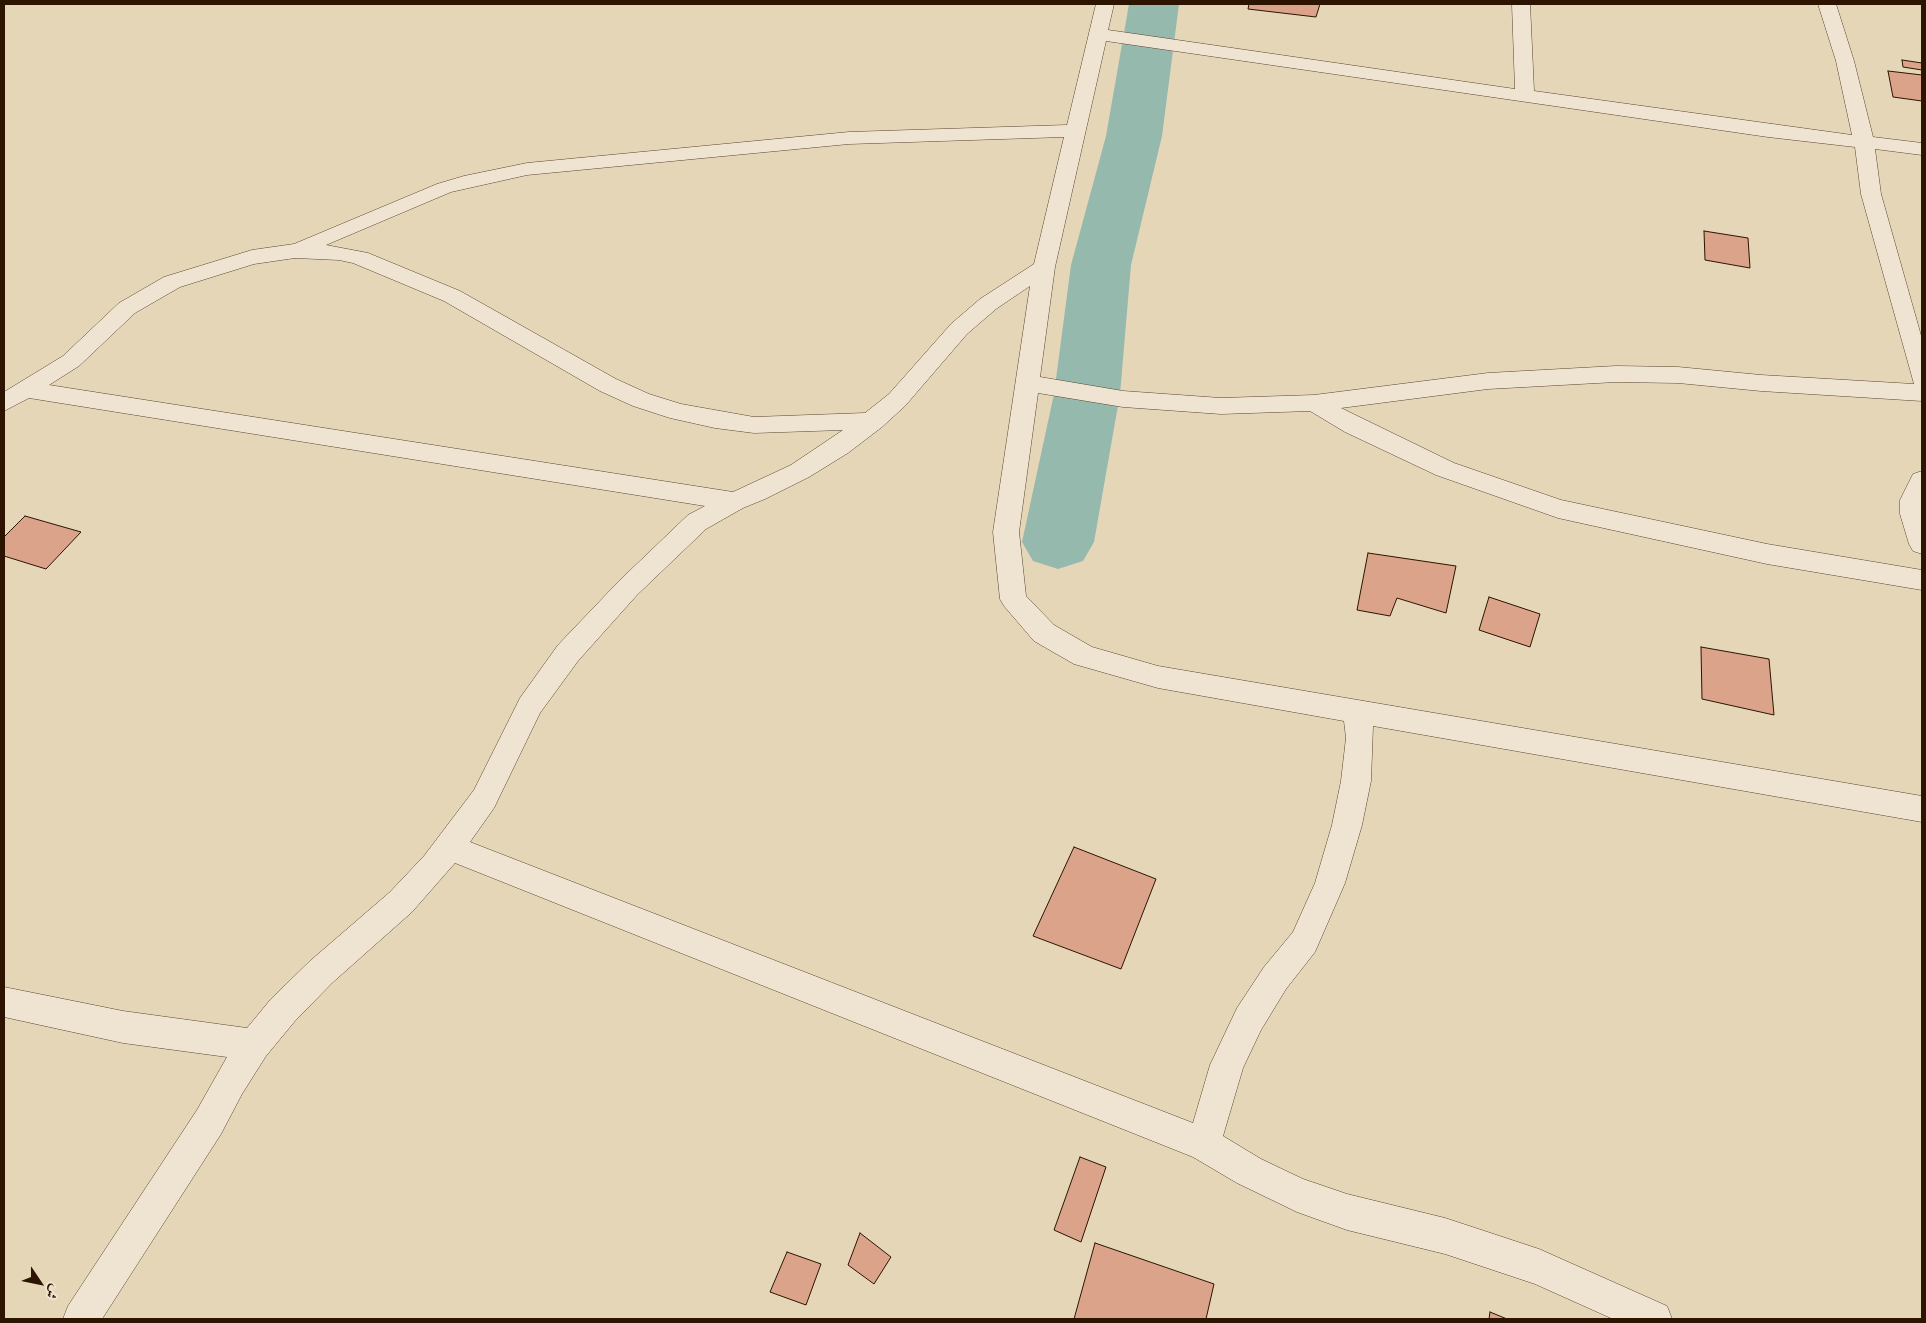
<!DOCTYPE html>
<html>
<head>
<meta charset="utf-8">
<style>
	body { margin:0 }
	#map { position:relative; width:1926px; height:1323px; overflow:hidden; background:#e5d6b8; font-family:"IM FELL DW Pica",Amiri,serif }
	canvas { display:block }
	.frame { position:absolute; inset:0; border:5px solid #2c1401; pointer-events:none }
	.north { position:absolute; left:15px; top:1258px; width:50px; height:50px; -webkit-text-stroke:4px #eee4d1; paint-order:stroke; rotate:124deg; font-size:14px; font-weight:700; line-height:20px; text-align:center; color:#2c1401 }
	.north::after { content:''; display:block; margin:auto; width:18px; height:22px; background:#2c1401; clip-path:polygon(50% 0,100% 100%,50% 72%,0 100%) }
</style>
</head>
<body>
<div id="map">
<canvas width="1926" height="1323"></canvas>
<div class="frame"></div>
<div class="north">ش</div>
</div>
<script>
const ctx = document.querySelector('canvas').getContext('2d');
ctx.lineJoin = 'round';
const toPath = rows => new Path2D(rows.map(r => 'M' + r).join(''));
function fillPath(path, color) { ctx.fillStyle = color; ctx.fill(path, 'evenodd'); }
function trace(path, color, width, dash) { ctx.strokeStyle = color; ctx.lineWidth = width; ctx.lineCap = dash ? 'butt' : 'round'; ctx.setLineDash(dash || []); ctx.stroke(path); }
const river = toPath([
	[1129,4,1179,4,1162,136,1131,265,1120,394,1094,542,1083,561,1058,569,1033,561,1022,542,1054,394,1071,265,1106,136,1129,4]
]);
const building = toPath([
	[1249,4,1320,4,1316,17,1248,9,1249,4],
	[1902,60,1922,63,1922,70,1903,67,1902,60],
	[1888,71,1922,75,1922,101,1893,97,1888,71],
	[1704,231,1748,238,1750,268,1705,260,1704,231],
	[25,516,81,532,46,569,4,556,4,537,25,516],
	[1368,553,1456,566,1446,613,1397,598,1390,616,1357,610,1368,553],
	[1489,597,1540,614,1530,647,1479,630,1489,597],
	[1701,647,1769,659,1774,715,1702,699,1701,647],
	[1074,847,1156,879,1121,969,1033,936,1074,847],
	[1080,1157,1106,1167,1081,1242,1054,1230,1080,1157],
	[860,1233,891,1257,874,1284,848,1265,860,1233],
	[1095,1243,1214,1284,1206,1319,1074,1319,1095,1243],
	[787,1252,821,1264,806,1305,770,1292,787,1252],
	[1490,1312,1507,1319,1489,1319,1490,1312]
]);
const street = toPath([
	[1096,4,1114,4,1108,30,1515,89,1512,4,1530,4,1534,91,1852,135,1836,61,1818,4,1836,4,1854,61,1873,137,1922,143,1922,155,1875,149,1881,194,1922,339,1922,401,1761,391,1678,383,1616,382,1488,389,1341,408,1454,463,1561,500,1767,544,1922,570,1922,590,1767,564,1558,518,1436,475,1345,432,1310,411,1221,414,1123,407,1038,393,1019,532,1026,596,1054,625,1092,647,1158,666,1922,796,1922,822,1373,726,1371,781,1362,825,1345,883,1315,952,1286,989,1261,1030,1243,1068,1223,1136,1261,1159,1303,1179,1347,1194,1445,1218,1539,1249,1667,1306,1672,1319,1613,1319,1535,1284,1445,1254,1347,1230,1297,1212,1237,1183,1193,1157,455,863,412,912,332,983,295,1021,266,1056,242,1094,221,1134,102,1319,63,1319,68,1306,197,1110,227,1057,123,1043,4,1017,4,987,123,1011,247,1028,271,999,310,961,390,892,424,856,474,790,520,698,558,645,619,581,688,515,705,506,29,398,4,411,4,392,63,356,119,303,164,277,252,250,294,244,437,184,464,176,527,163,849,132,1067,125,1096,4],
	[1106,41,1768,137,1855,147,1861,194,1914,384,1761,375,1678,367,1616,366,1488,373,1314,395,1221,398,1123,391,1040,377,1055,267,1106,41],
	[1064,137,1034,264,980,299,951,324,889,394,865,413,754,417,681,404,649,394,616,379,460,291,368,253,326,245,451,192,527,175,849,144,1064,137],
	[295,258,339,260,353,263,444,301,600,391,633,406,670,418,715,428,754,433,843,430,791,465,733,492,49,385,79,366,135,313,180,287,254,264,295,258],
	[1030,286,993,532,1000,599,1004,606,1034,641,1074,664,1158,688,1344,721,1346,738,1341,781,1332,825,1315,883,1293,932,1264,967,1237,1008,1210,1065,1193,1123,470,842,494,808,540,713,578,661,637,595,706,529,743,508,765,499,809,477,848,453,882,427,905,406,967,334,996,309,1030,286],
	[1922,471,1922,554,1913,551,1909,544,1900,514,1900,500,1913,474,1922,471]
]);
fillPath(river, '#96b9ae');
fillPath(building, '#daa38a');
trace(building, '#2c1401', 1);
trace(street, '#5a442f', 1);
fillPath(street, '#eee4d1');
</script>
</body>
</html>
